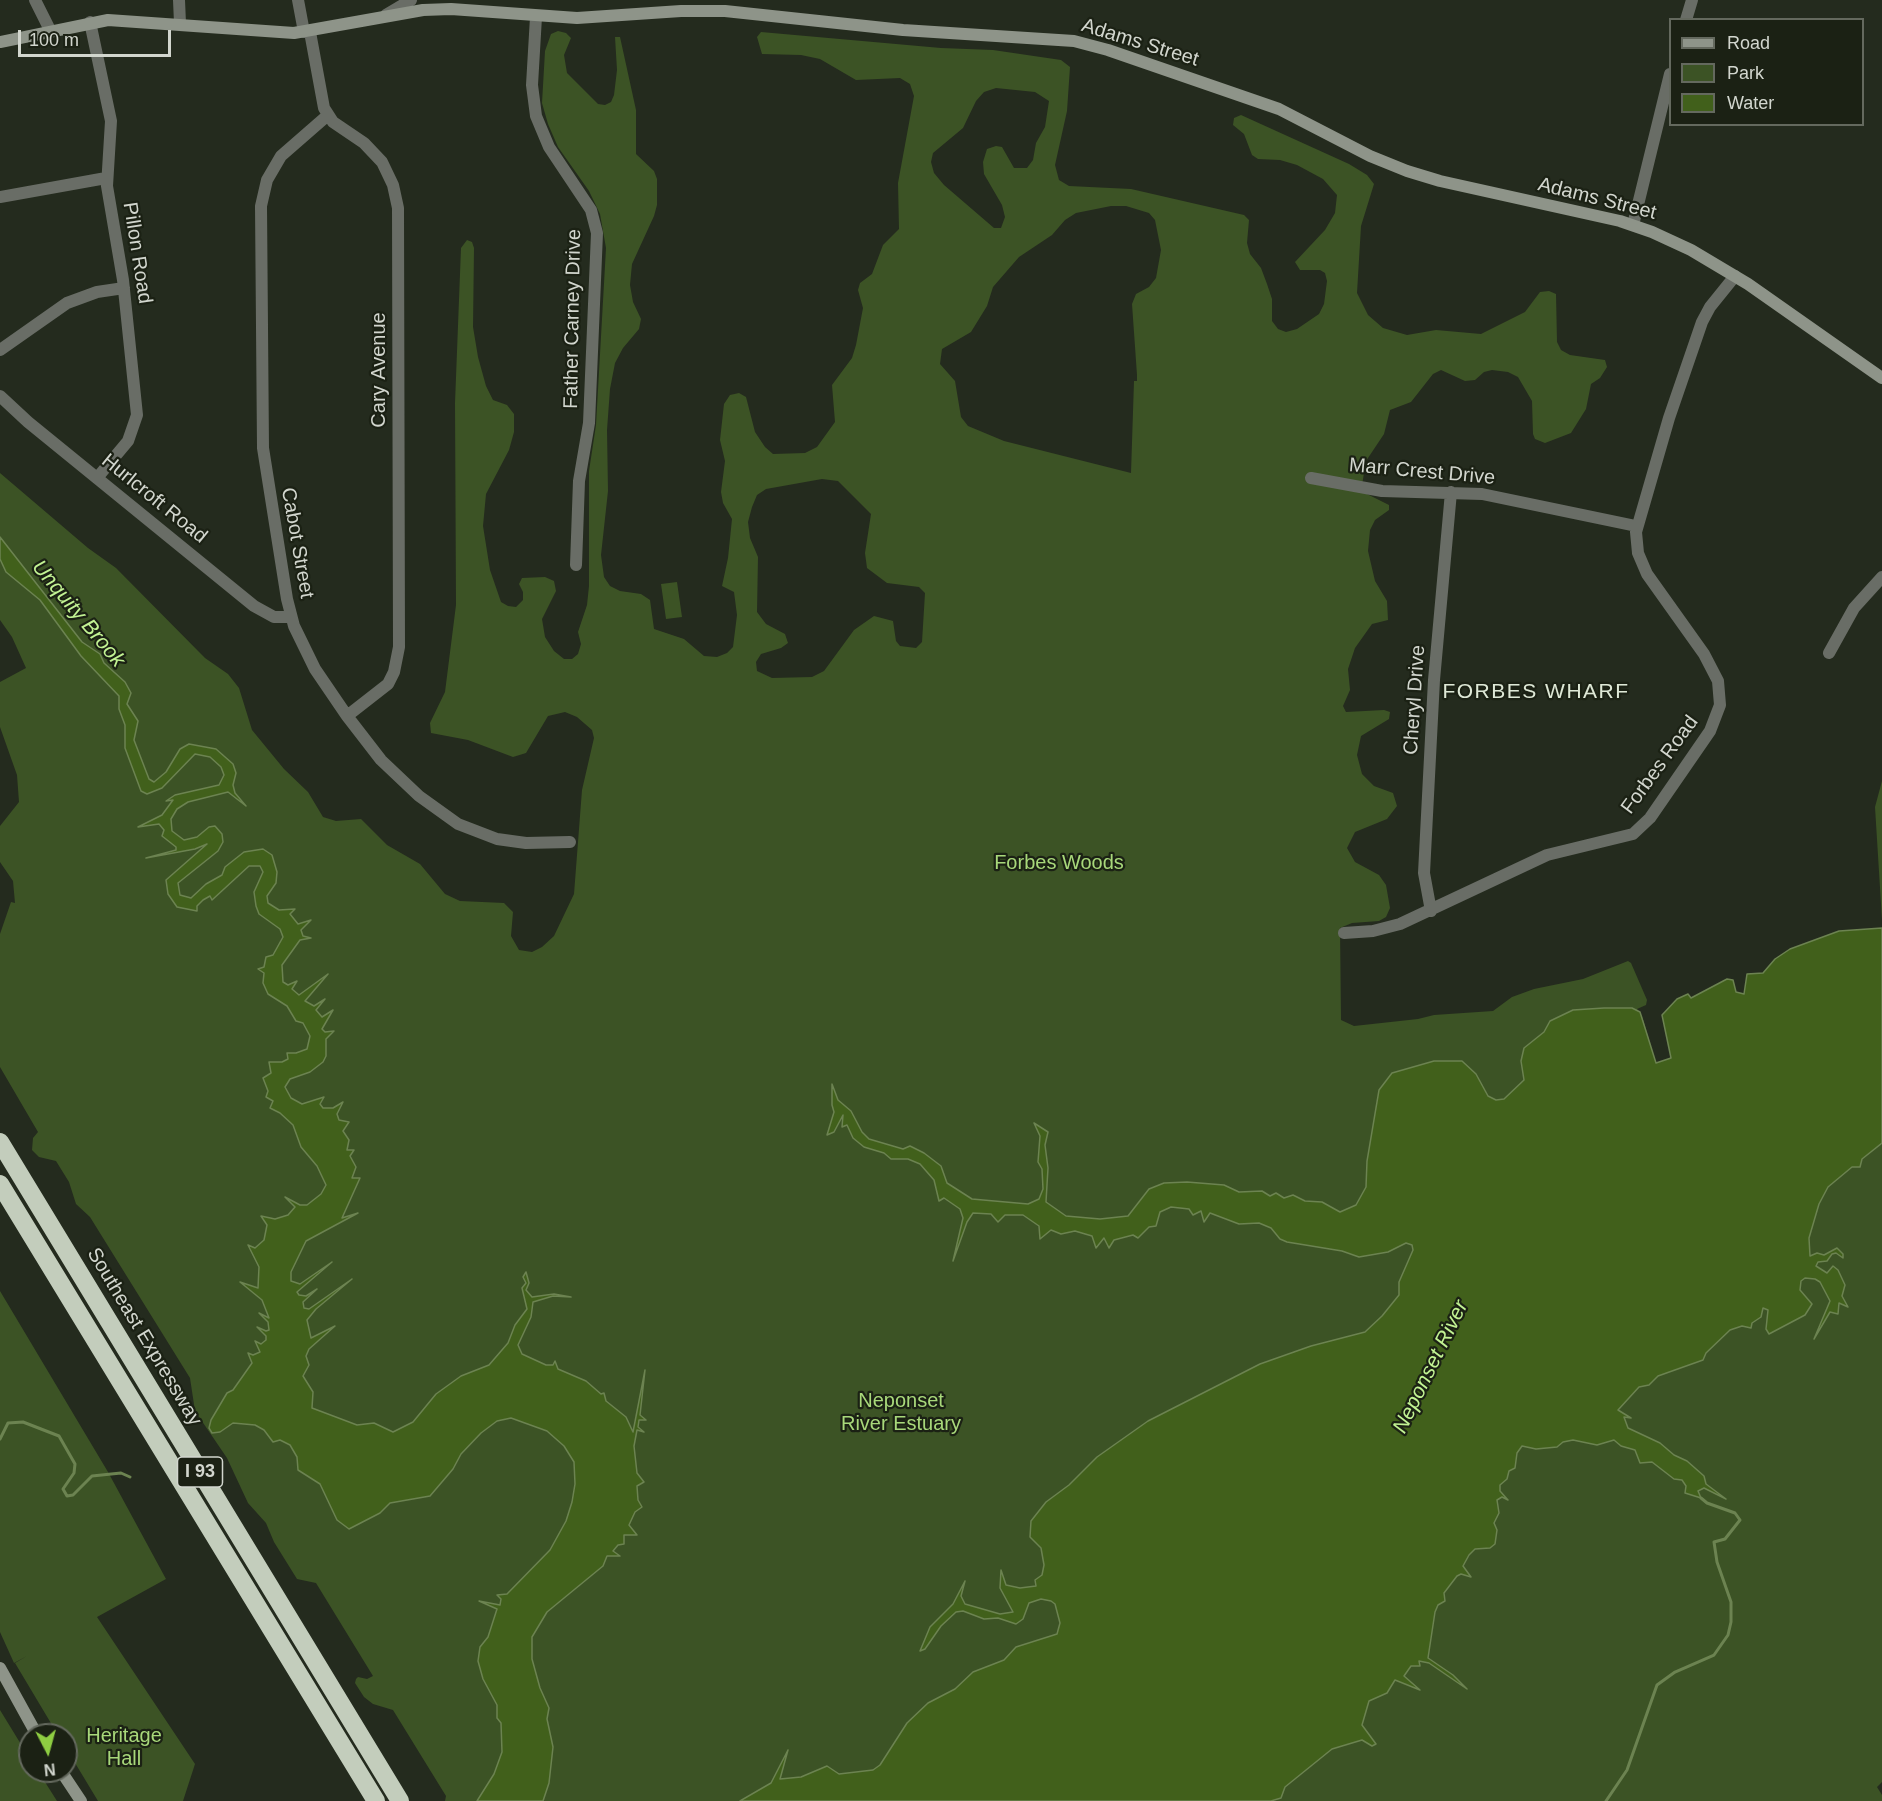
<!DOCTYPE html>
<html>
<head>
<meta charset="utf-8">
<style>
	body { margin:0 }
	#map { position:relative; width:1882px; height:1801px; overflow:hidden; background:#242b1e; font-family:Helvetica,sans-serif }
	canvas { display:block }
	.legend { position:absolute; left:1669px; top:18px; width:195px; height:108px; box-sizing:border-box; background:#1b2114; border:2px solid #64695e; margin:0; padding:8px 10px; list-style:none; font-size:18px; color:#d2d6ce }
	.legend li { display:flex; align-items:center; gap:12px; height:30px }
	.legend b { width:30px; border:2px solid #64695e }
	.north { position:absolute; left:18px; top:1723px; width:60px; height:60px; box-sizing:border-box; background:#1b2114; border:2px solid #64695e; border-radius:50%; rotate:174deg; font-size:16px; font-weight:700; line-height:24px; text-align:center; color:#d2d6ce }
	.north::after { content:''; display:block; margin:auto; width:21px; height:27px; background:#8ecd42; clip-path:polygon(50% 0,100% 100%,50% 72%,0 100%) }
	.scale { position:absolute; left:18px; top:30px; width:153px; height:27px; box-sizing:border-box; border:3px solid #d2d6ce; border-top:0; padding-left:8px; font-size:18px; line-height:21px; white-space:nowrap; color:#d2d6ce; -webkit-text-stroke:4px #1b2114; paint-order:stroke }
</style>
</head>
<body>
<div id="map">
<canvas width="1882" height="1801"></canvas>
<ul class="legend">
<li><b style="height:8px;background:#8e9489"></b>Road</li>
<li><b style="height:16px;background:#3c5325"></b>Park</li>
<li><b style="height:16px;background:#41601b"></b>Water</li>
</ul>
<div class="north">N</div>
<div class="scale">100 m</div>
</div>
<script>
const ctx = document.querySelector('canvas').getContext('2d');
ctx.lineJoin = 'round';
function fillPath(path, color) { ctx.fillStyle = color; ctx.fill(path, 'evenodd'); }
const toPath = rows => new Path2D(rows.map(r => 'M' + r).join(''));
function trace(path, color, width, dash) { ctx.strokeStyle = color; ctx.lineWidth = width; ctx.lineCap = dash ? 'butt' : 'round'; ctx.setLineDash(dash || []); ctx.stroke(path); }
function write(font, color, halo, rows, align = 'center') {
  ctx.font = font + ' Helvetica,sans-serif'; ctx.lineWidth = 4.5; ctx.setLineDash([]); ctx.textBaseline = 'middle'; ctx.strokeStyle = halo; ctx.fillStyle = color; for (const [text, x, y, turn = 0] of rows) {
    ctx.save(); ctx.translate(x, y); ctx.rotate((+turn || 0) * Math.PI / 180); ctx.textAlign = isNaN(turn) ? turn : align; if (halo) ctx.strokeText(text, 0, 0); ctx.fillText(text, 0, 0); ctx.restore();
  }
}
const green = toPath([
	[558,31,566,33,571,38,564,55,567,73,598,104,605,105,611,102,614,95,617,70,615,37,620,37,636,110,636,154,654,171,657,179,657,205,654,216,632,264,630,285,633,302,641,319,639,329,623,348,615,363,610,389,607,430,608,491,601,555,604,577,610,586,620,591,641,594,650,600,654,629,684,639,704,656,717,657,727,653,733,647,737,615,734,592,722,586,728,558,732,519,723,503,721,492,725,461,720,440,724,404,730,395,739,393,746,397,755,432,765,447,773,454,805,453,817,447,835,422,832,385,852,358,856,345,863,308,858,290,860,283,872,274,883,245,899,229,898,183,914,96,910,84,900,78,856,80,820,59,801,55,762,54,757,37,761,32,941,48,993,50,1061,60,1070,67,1067,111,1055,165,1059,180,1069,186,1131,189,1244,215,1249,220,1247,243,1250,254,1261,268,1267,284,1272,299,1272,321,1278,329,1286,332,1297,329,1319,314,1324,304,1327,281,1325,273,1320,270,1300,270,1295,262,1325,230,1335,213,1337,195,1323,179,1297,165,1280,160,1258,159,1252,155,1244,134,1233,125,1234,118,1241,115,1349,164,1367,175,1374,184,1361,226,1357,293,1368,315,1383,328,1407,335,1436,330,1481,334,1525,312,1540,292,1549,291,1556,294,1557,342,1561,350,1570,355,1605,360,1607,367,1600,378,1591,384,1586,409,1571,433,1545,443,1535,439,1533,434,1532,401,1518,377,1508,372,1492,370,1484,372,1475,380,1465,381,1441,370,1433,374,1411,402,1390,410,1384,434,1366,461,1361,491,1389,505,1389,510,1375,520,1370,530,1368,551,1375,581,1387,601,1388,620,1372,624,1355,648,1348,669,1350,690,1343,706,1346,712,1384,710,1390,712,1389,719,1361,736,1357,755,1362,774,1374,786,1393,793,1397,806,1387,819,1355,832,1347,848,1355,862,1379,875,1386,885,1390,908,1386,917,1379,921,1352,923,1340,928,1341,1020,1354,1026,1418,1019,1434,1015,1493,1011,1512,997,1534,989,1583,979,1628,961,1631,963,1647,1000,1646,1005,1637,1009,1642,1016,1656,1063,1671,1058,1662,1015,1677,999,1688,994,1691,998,1727,979,1733,980,1736,992,1744,994,1747,974,1763,973,1775,959,1790,949,1839,931,1882,928,1882,1782,1877,1787,1882,1795,1882,1801,445,1801,446,1796,393,1710,373,1704,364,1697,355,1683,356,1679,358,1677,367,1679,373,1676,316,1583,297,1579,274,1542,266,1523,248,1503,227,1458,195,1411,190,1378,90,1217,76,1204,69,1182,56,1161,39,1157,32,1150,33,1138,38,1132,0,1067,0,934,11,902,15,903,13,881,0,862,0,826,19,802,17,775,0,727,0,682,26,668,12,637,0,620,0,473,88,548,116,568,205,658,228,674,239,688,252,730,284,769,308,792,323,817,336,821,361,819,387,845,420,864,445,894,460,901,504,903,513,912,511,936,519,950,532,952,542,947,554,936,574,894,582,790,594,738,592,730,577,717,565,712,548,716,526,753,513,757,468,740,431,733,430,723,445,692,456,605,455,403,461,248,467,240,472,242,474,248,473,327,478,357,486,386,493,400,507,405,514,414,514,432,509,450,486,494,483,526,490,570,501,602,508,606,516,607,523,600,523,592,519,584,522,578,545,577,554,581,556,591,542,619,545,637,554,651,564,659,572,659,578,654,581,644,578,632,587,605,589,586,589,471,596,425,606,248,600,214,589,191,558,147,548,124,542,103,545,51,551,34],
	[996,88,1035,92,1049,101,1045,127,1036,143,1033,160,1027,168,1014,168,1002,147,996,146,987,149,983,162,984,174,1002,205,1005,217,1001,228,994,228,944,185,934,173,931,162,933,153,963,128,976,101,984,92],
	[1111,206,1126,206,1149,213,1155,220,1161,250,1156,278,1149,287,1136,294,1132,304,1137,375,1137,381,1134,381,1131,473,1004,441,968,426,961,417,955,381,940,364,942,349,971,332,987,306,993,287,1019,257,1052,235,1065,220,1076,213],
	[822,479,838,481,871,514,865,553,867,568,887,583,919,587,925,593,922,642,916,648,900,646,896,641,893,621,874,616,854,630,824,671,812,677,772,678,757,671,756,662,761,654,781,648,788,643,785,634,766,624,757,612,758,557,750,538,748,522,752,507,757,495,766,489],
	[677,582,682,617,666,619,661,584],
	[1882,781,1882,920,1875,807],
	[0,1291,108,1472,166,1579,97,1617,195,1764,183,1801,98,1801,66,1748,66,1735,58,1735,15,1663,27,1656,14,1663,0,1632],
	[0,1710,30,1759,30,1771,38,1771,57,1801,0,1801]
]);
const water = toPath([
	[0,537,82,642,100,654,104,663,125,682,131,693,127,704,138,721,134,740,149,779,154,782,166,772,180,749,189,744,216,749,233,764,236,773,233,785,235,793,246,806,228,792,188,802,177,809,171,819,172,831,184,840,197,837,209,827,215,826,222,834,223,842,218,851,178,883,180,895,191,898,206,884,222,875,225,867,244,852,263,849,272,855,277,872,276,883,267,896,268,903,279,910,295,909,290,914,298,924,311,920,301,930,303,936,311,938,300,940,282,965,283,982,288,985,297,981,292,989,299,995,328,974,305,1001,314,1006,325,999,316,1010,322,1017,333,1010,322,1029,325,1032,334,1031,326,1039,326,1056,323,1062,310,1072,290,1079,285,1087,291,1098,302,1104,324,1097,320,1104,323,1108,333,1108,343,1102,337,1114,339,1120,349,1122,343,1131,349,1140,347,1150,354,1150,350,1156,356,1167,352,1178,360,1178,342,1218,358,1213,306,1241,291,1272,291,1281,300,1284,332,1262,297,1292,299,1295,306,1296,317,1289,303,1302,304,1308,309,1309,352,1279,316,1309,307,1320,311,1338,335,1326,309,1349,306,1356,309,1365,303,1376,313,1392,312,1408,357,1425,374,1423,393,1432,413,1422,436,1394,461,1376,489,1365,508,1343,515,1325,527,1309,522,1288,526,1283,523,1277,526,1272,529,1283,526,1290,532,1297,554,1294,571,1297,553,1296,533,1302,531,1317,518,1345,522,1354,546,1365,553,1365,555,1361,558,1369,586,1381,601,1394,604,1393,606,1401,626,1417,633,1432,645,1370,640,1415,646,1420,639,1420,638,1427,644,1432,637,1430,634,1446,637,1473,644,1482,637,1486,638,1500,642,1507,635,1512,629,1525,637,1535,624,1535,624,1544,618,1545,613,1551,620,1556,607,1556,603,1566,547,1612,532,1637,532,1659,540,1688,549,1708,547,1719,553,1747,549,1783,543,1801,477,1801,494,1774,502,1752,501,1723,497,1718,497,1705,483,1679,478,1661,480,1647,488,1637,497,1609,479,1601,500,1605,501,1599,497,1595,507,1594,550,1550,566,1521,572,1502,575,1484,574,1462,564,1446,547,1431,511,1418,497,1421,481,1433,461,1454,453,1469,430,1496,390,1503,380,1513,349,1529,337,1520,320,1484,298,1470,297,1457,290,1445,280,1440,273,1442,264,1430,255,1425,233,1423,220,1432,212,1433,209,1428,211,1420,227,1393,233,1390,252,1363,248,1353,253,1355,260,1352,255,1341,261,1344,266,1340,266,1336,257,1327,266,1331,269,1330,268,1322,259,1313,269,1318,262,1300,240,1282,258,1288,259,1267,248,1245,255,1248,264,1240,267,1225,261,1216,275,1219,288,1215,295,1207,285,1197,300,1205,307,1205,321,1194,326,1185,317,1166,301,1147,293,1125,280,1113,270,1108,273,1101,266,1097,268,1091,263,1078,271,1073,269,1062,282,1062,288,1059,287,1053,296,1053,307,1049,310,1036,303,1023,296,1021,287,1006,268,994,263,983,264,973,258,969,264,967,266,957,273,955,283,937,280,929,259,914,256,906,254,892,263,872,260,866,249,866,212,900,210,896,203,900,197,906,197,911,177,907,168,894,166,880,207,844,195,849,146,858,176,850,176,847,162,836,164,830,159,824,138,827,162,815,173,800,166,801,175,795,219,785,224,775,221,767,210,757,195,754,162,788,147,794,141,791,125,748,125,725,119,709,119,696,81,656,40,600,6,572,0,559,0,537],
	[1882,928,1882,1143,1862,1159,1860,1167,1852,1167,1828,1187,1819,1204,1809,1238,1810,1256,1817,1253,1824,1255,1837,1248,1843,1254,1843,1258,1836,1253,1832,1254,1827,1261,1818,1262,1816,1266,1827,1273,1833,1266,1838,1270,1845,1285,1842,1296,1848,1307,1839,1303,1838,1314,1830,1312,1814,1339,1830,1301,1820,1282,1815,1279,1805,1278,1801,1281,1800,1290,1812,1304,1805,1315,1769,1334,1766,1329,1768,1310,1763,1308,1761,1317,1752,1323,1751,1328,1742,1326,1730,1330,1706,1353,1703,1360,1658,1376,1649,1385,1639,1387,1618,1410,1631,1418,1624,1417,1628,1428,1660,1443,1674,1455,1687,1461,1704,1476,1706,1484,1726,1499,1704,1488,1698,1491,1701,1498,1685,1493,1686,1486,1682,1480,1674,1479,1652,1462,1640,1463,1635,1450,1621,1446,1614,1440,1597,1445,1573,1440,1563,1442,1557,1447,1536,1449,1522,1446,1517,1453,1515,1468,1509,1471,1507,1479,1500,1485,1500,1491,1508,1500,1502,1497,1497,1500,1499,1513,1494,1523,1497,1530,1495,1544,1490,1548,1475,1549,1469,1555,1463,1566,1471,1577,1461,1574,1457,1576,1444,1593,1445,1601,1438,1605,1435,1612,1428,1658,1453,1675,1467,1689,1429,1663,1419,1661,1420,1666,1411,1666,1404,1676,1420,1690,1395,1680,1387,1693,1369,1701,1362,1725,1376,1744,1372,1746,1362,1740,1332,1749,1285,1787,1281,1798,1271,1801,740,1801,771,1783,788,1750,780,1779,801,1777,827,1766,839,1774,873,1770,880,1765,907,1723,928,1703,955,1689,973,1672,1004,1660,1016,1647,1057,1634,1060,1623,1055,1604,1051,1601,1041,1599,1029,1603,1023,1619,1016,1624,998,1618,984,1619,963,1611,956,1612,941,1626,925,1649,920,1651,930,1627,953,1604,965,1581,961,1596,965,1604,1000,1614,1013,1612,1000,1588,1001,1570,1006,1585,1020,1588,1036,1586,1035,1580,1042,1575,1044,1565,1041,1548,1030,1537,1031,1521,1046,1502,1069,1485,1097,1457,1148,1421,1260,1364,1311,1346,1365,1332,1382,1316,1399,1295,1399,1282,1413,1250,1412,1245,1406,1243,1388,1252,1359,1257,1342,1251,1287,1242,1280,1239,1271,1228,1259,1223,1239,1224,1210,1213,1204,1222,1201,1211,1193,1215,1189,1209,1171,1207,1160,1212,1156,1226,1149,1227,1138,1238,1133,1235,1114,1240,1109,1248,1104,1238,1096,1248,1092,1236,1075,1231,1061,1234,1051,1230,1040,1239,1039,1226,1023,1215,1005,1215,998,1222,991,1214,973,1213,967,1222,953,1261,963,1218,960,1209,944,1198,939,1201,934,1180,920,1164,908,1159,891,1159,884,1153,864,1147,853,1138,847,1125,842,1127,843,1115,834,1132,827,1135,834,1112,832,1105,832,1084,838,1100,851,1111,862,1132,869,1139,903,1149,910,1146,924,1153,941,1166,947,1183,972,1199,1028,1204,1039,1199,1043,1189,1042,1169,1038,1162,1040,1136,1034,1123,1048,1132,1045,1145,1048,1168,1046,1202,1066,1216,1100,1219,1128,1216,1149,1189,1164,1183,1187,1182,1224,1185,1239,1192,1262,1191,1270,1196,1276,1193,1284,1198,1293,1195,1305,1201,1322,1202,1340,1212,1356,1205,1366,1187,1367,1161,1379,1090,1392,1073,1434,1061,1462,1061,1476,1074,1488,1096,1496,1100,1504,1099,1524,1080,1521,1061,1524,1048,1544,1032,1550,1021,1573,1010,1604,1008,1632,1008,1640,1012,1656,1063,1671,1058,1662,1015,1677,999,1688,994,1691,998,1727,979,1733,980,1736,992,1744,994,1747,974,1763,973,1775,959,1790,949,1839,931,1882,928]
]);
const stream = toPath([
	[0,1439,8,1423,23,1422,59,1436,75,1464,74,1473,63,1489,67,1496,73,1495,92,1476,121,1473,130,1477],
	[1606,1801,1627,1770,1657,1685,1675,1672,1714,1655,1728,1635,1731,1622,1731,1602,1717,1562,1714,1542,1725,1539,1740,1520,1735,1513,1707,1503,1701,1498]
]);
const minor = toPath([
	[35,0,50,30],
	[179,0,180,23],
	[298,0,304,32],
	[536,17,532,85,536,116,549,147,591,210,597,233,589,423,579,481,576,565],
	[1686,20,1692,0],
	[90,22,111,121,107,186,123,280,137,415,128,441,97,478],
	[310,32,324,108,333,122,364,143,382,162,393,185,398,208,399,647,394,672,388,684,347,716],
	[328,115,281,156,267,180,261,206,263,448,287,599,294,626,315,669,347,716,381,760,419,796,458,824,497,839,526,843,570,842],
	[0,197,106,178],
	[1633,225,1670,74],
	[0,350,67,303,97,292,124,288],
	[0,396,28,422,254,606,274,617,291,617],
	[1311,478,1382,491,1482,494,1636,526],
	[1829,653,1854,608,1882,577],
	[1431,911,1424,873,1434,680,1451,492],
	[1344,933,1373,931,1400,924,1547,855,1633,834,1650,818,1710,731,1720,705,1718,681,1704,654,1647,574,1638,553,1636,532,1669,418,1702,322,1710,307,1735,276]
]);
const tertiary = toPath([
	[386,15,411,0]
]);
const secondary = toPath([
	[0,42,108,20,294,33,423,10,451,9,577,18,681,11,725,11,903,30,1074,41,1108,50,1279,109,1370,156,1407,171,1440,181,1620,221,1652,232,1691,250,1748,284,1882,378],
	[0,1668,37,1735],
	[61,1771,81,1801]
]);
const motorway = toPath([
	[0,1142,400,1801],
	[0,1184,376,1801]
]);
const shields = [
	[200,1472,45]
];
const shieldNames = [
	["I 93",200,1472]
];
const streetNames = [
	["Adams Street",1140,43,17],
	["Adams Street",1597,199,14],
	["Pillon Road",137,253,81],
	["Father Carney Drive",573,319,-89],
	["Cary Avenue",379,370,-90],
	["Marr Crest Drive",1422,472,5],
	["Hurlcroft Road",154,499,39],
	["Cabot Street",297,543,80],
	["Cheryl Drive",1415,700,-86],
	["Forbes Road",1660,765,-54],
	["Southeast Expressway",144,1337,59]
];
const parkNames = [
	["Forbes Woods",1059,863],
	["Neponset",901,1401],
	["River Estuary",901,1424],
	["Heritage",124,1736],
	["Hall",124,1759]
];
const waterNames = [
	["Unquity Brook",78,614,50],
	["Neponset River",1431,1367,-64]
];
const neighbourhoodNames = [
	["FORBES WHARF",1536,692]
];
fillPath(green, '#3c5325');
fillPath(water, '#41601b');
trace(water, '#6c8351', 1.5);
trace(stream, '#6c8351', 3);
trace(minor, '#696d66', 12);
trace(tertiary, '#696d66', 12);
trace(secondary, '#8e9489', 12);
trace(motorway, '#c3cdbc', 18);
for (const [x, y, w] of shields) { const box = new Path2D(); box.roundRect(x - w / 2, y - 15, w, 30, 4.5); ctx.fillStyle = '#1b2114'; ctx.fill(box); trace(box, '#d2d6ce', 1.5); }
write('bold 18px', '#d2d6ce', null, shieldNames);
write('20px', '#d2d6ce', '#1b2114', streetNames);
write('20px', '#a8d87a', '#1b2114', parkNames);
write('italic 21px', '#c2f393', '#1b2114', waterNames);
ctx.letterSpacing = '1.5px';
write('21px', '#dee8d6', '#1b2114', neighbourhoodNames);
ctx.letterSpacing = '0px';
</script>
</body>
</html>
